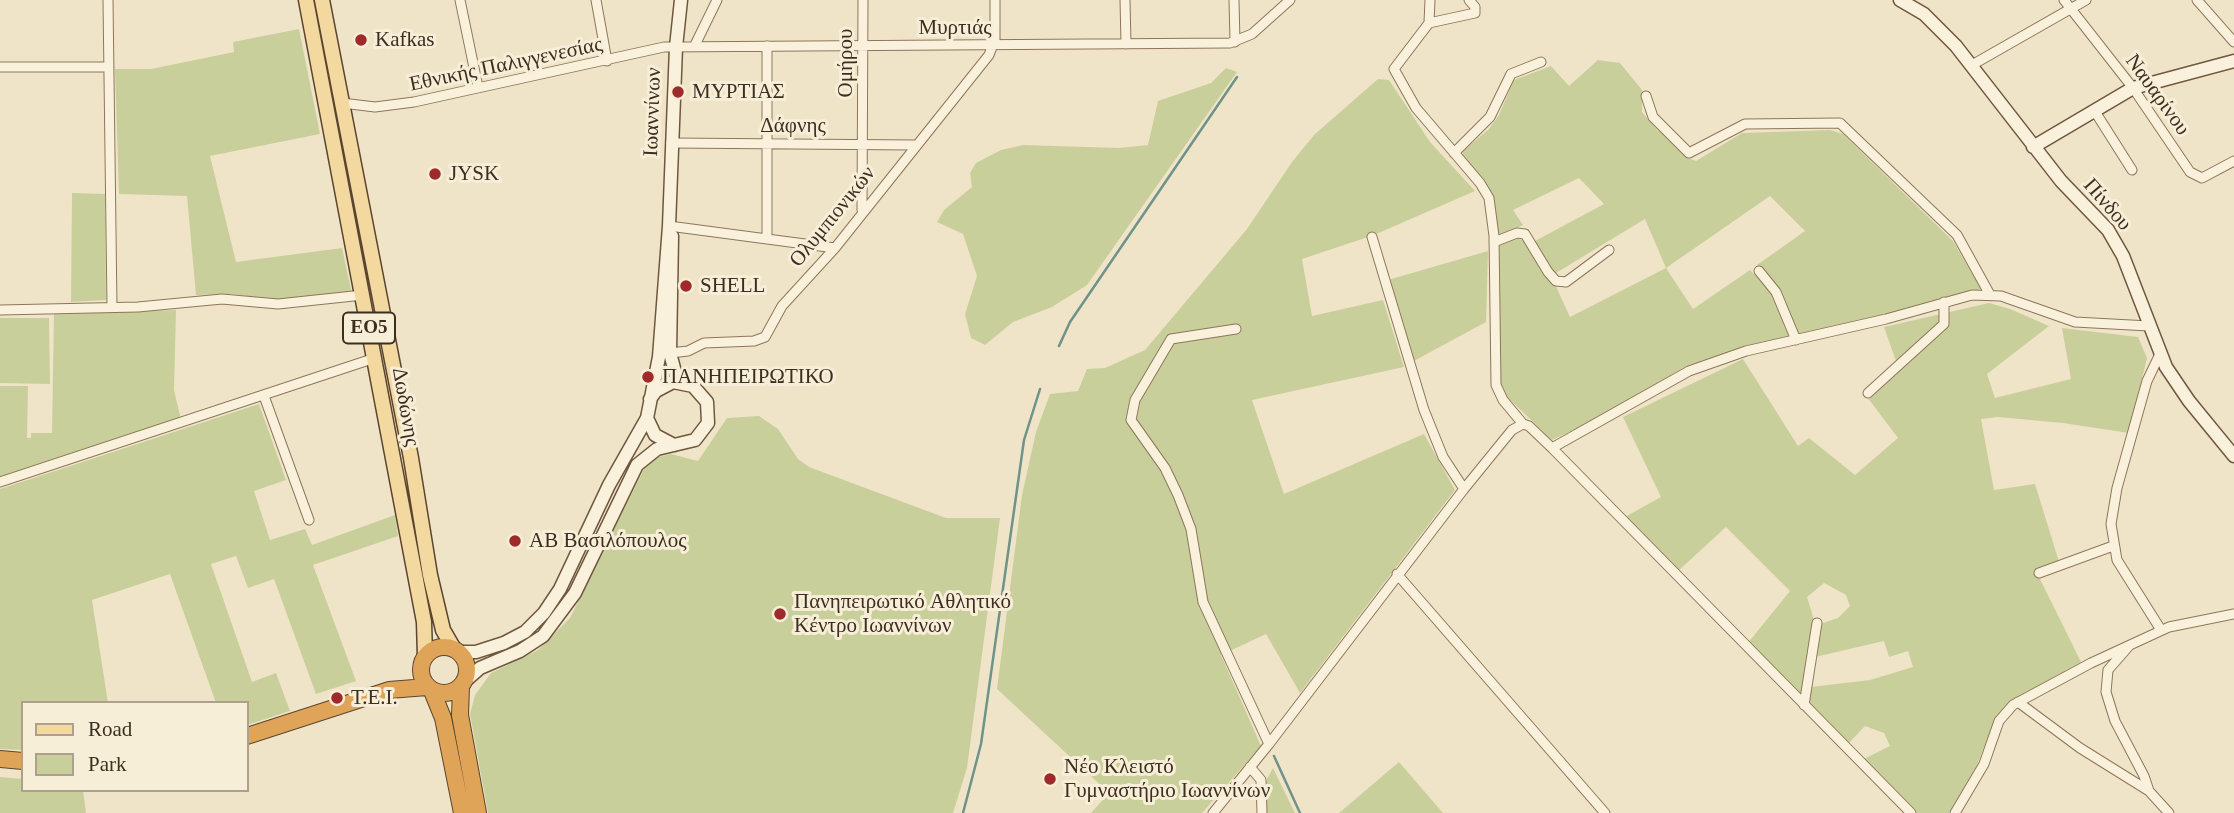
<!DOCTYPE html>
<html>
<head>
<meta charset="utf-8">
<style>
	body { margin:0 }
	#map { position:relative; width:2234px; height:813px; overflow:hidden; background:#f0e4c8; font-family:Georgia,serif }
	canvas { display:block }
	.legend { position:absolute; left:21px; top:701px; width:228px; height:91px; box-sizing:border-box; background:#f7eed8; border:2px solid #ada18e; margin:0; padding:9px 12px; list-style:none; font-size:21px; color:#3d2e20 }
	.legend li { display:flex; align-items:center; gap:14px; height:35px }
	.legend b { width:35px; border:2px solid #ada18e }
</style>
</head>
<body>
<div id="map">
<canvas width="2234" height="813"></canvas>
<ul class="legend">
<li><b style="height:9px;background:#f3d9a0"></b>Road</li>
<li><b style="height:19px;background:#c9cf9b"></b>Park</li>
</ul>
</div>
<script>
const ctx = document.querySelector('canvas').getContext('2d');
ctx.lineJoin = 'round';
function fillPath(path, color) { ctx.fillStyle = color; ctx.fill(path, 'evenodd'); }
const toPath = rows => new Path2D(rows.map(r => 'M' + r).join(''));
function trace(path, color, width, dash) { ctx.strokeStyle = color; ctx.lineWidth = width; ctx.lineCap = dash ? 'butt' : 'round'; ctx.setLineDash(dash || []); ctx.stroke(path); }
function write(font, color, halo, rows, align = 'center') {
  ctx.font = font + ' Georgia,serif'; ctx.lineWidth = 6; ctx.setLineDash([]); ctx.textBaseline = 'middle'; ctx.strokeStyle = halo; ctx.fillStyle = color; for (const [text, x, y, turn = 0] of rows) {
    ctx.save(); ctx.translate(x, y); ctx.rotate((+turn || 0) * Math.PI / 180); ctx.textAlign = isNaN(turn) ? turn : align; if (halo) ctx.strokeText(text, 0, 0); ctx.fillText(text, 0, 0); ctx.restore();
  }
}
const green = toPath([
	[299,29,320,134,210,156,236,262,342,248,352,294,277,300,232,294,196,295,187,196,119,194,115,69,151,69,234,52,233,42],
	[1598,60,1620,63,1642,90,1642,112,1658,131,1661,130,1688,158,1696,161,1742,133,1830,130,1843,134,1953,241,1981,289,1899,312,1797,335,1779,291,1757,265,1805,231,1770,196,1666,268,1693,309,1750,270,1773,293,1791,338,1745,347,1686,366,1590,422,1552,440,1503,393,1498,372,1497,244,1515,238,1526,241,1548,279,1554,282,1570,317,1666,268,1645,219,1551,276,1535,241,1604,204,1579,178,1513,210,1523,225,1497,238,1495,207,1488,189,1463,157,1463,151,1489,129,1499,115,1514,80,1551,66,1569,86],
	[1226,68,1237,72,1087,285,1052,307,1013,322,985,345,971,338,965,314,977,276,963,234,937,222,944,210,972,187,970,173,976,163,1001,150,1023,145,1119,148,1148,145,1158,101,1211,83],
	[1378,79,1389,80,1430,142,1475,191,1374,235,1302,259,1312,316,1383,300,1404,367,1252,400,1284,494,1424,434,1455,490,1300,693,1266,634,1221,655,1261,746,1202,813,1091,813,1109,793,997,689,1022,495,1036,432,1050,394,1078,391,1087,369,1105,368,1145,350,1247,229,1292,162,1314,135],
	[72,193,105,194,106,300,71,302],
	[1488,251,1486,322,1412,362,1388,280],
	[1989,303,2010,309,2049,326,1987,374,1995,398,2071,379,2062,328,2138,337,2147,358,2129,433,2063,423,1998,417,1981,419,1994,490,2035,484,2060,565,2037,573,2081,662,2014,699,1995,719,1977,765,1949,813,1917,813,1864,759,1890,746,1884,733,1865,726,1849,743,1809,702,1811,687,1870,680,1913,667,1908,651,1889,657,1884,641,1815,657,1820,624,1838,618,1850,606,1846,595,1824,583,1807,597,1815,623,1801,697,1747,644,1790,591,1726,527,1677,572,1623,518,1661,497,1623,417,1743,359,1798,446,1809,438,1855,475,1898,438,1864,393,1897,364,1884,327],
	[176,310,174,390,181,420,0,478,0,386,28,386,27,438,31,438,31,433,52,433,54,314],
	[0,318,49,318,50,384,0,383],
	[259,404,286,480,254,491,270,540,305,529,312,545,395,515,398,536,313,565,356,681,316,694,274,579,248,588,236,556,211,564,252,682,276,673,290,711,247,725,247,703,216,703,170,574,92,600,108,703,23,703,23,750,0,749,0,489],
	[759,416,778,429,798,459,809,467,946,518,1000,518,967,768,953,813,488,813,470,714,475,695,491,673,538,650,570,618,646,465,658,457,671,454,698,461,727,418],
	[1399,762,1443,813,1339,813],
	[1273,768,1295,813,1265,813,1267,779],
	[0,777,23,779,23,790,83,790,86,813,0,813]
]);
const stream = toPath([
	[1059,346,1070,322,1237,77],
	[1274,756,1300,813],
	[963,813,981,744,1024,440,1040,389]
]);
const street = toPath([
	[108,0,112,307],
	[460,0,478,87],
	[596,0,607,61],
	[1125,0,1126,44],
	[1234,0,1235,42],
	[1469,0,1475,7,1475,13,1429,23,1394,69,1416,108,1480,183,1489,198,1494,236,1496,385,1503,400,1523,424],
	[2064,0,2133,88,2190,172,2202,178,2234,161],
	[2197,0,2234,42],
	[1429,23,1430,0],
	[694,47,717,0],
	[1972,65,2086,0],
	[0,67,109,67],
	[1646,96,1653,117,1689,153,1745,124,1840,123,1957,235,1989,293],
	[342,103,375,107,414,102,664,47,1230,43,1252,34,1290,0],
	[2094,110,2132,170],
	[671,143,914,145],
	[1454,153,1490,117,1511,74,1541,62],
	[862,210,863,0],
	[669,226,835,248],
	[1372,237,1424,410,1443,457,1464,489],
	[767,239,767,46],
	[1494,242,1517,233,1525,234,1548,272,1556,281,1566,282,1609,250],
	[1759,271,1776,292,1796,340],
	[0,310,138,307,222,299,278,304,363,295],
	[1236,329,1171,339,1135,400,1131,420,1165,468,1178,495,1191,529,1203,602,1269,744],
	[670,353,688,351,704,343,754,341,765,337,782,306,835,248,989,55,995,39,995,0],
	[2160,354,2147,381,2117,488,2111,524,2117,560,2161,630],
	[1868,393,1944,324,1944,302],
	[264,396,309,520],
	[1552,448,1689,371,1746,351,1886,319,1972,295,2001,296,2075,322,2149,326],
	[0,482,375,358],
	[2039,573,2113,546],
	[1397,574,1605,813],
	[2129,646,2108,670,2106,692,2115,721,2144,776,2149,791],
	[2018,702,2080,748,2149,791,2169,813],
	[1804,705,1817,623],
	[1250,767,1261,780,1262,813],
	[1213,813,1269,744,1464,489,1512,430,1523,424,1529,426,1552,448,1911,813],
	[1955,813,1984,764,1999,721,2013,705,2091,663,2169,627,2234,614]
]);
const secondary = toPath([
	[1900,0,1924,14,1956,46,2061,181,2108,230,2123,256,2166,367,2189,401,2234,456],
	[2033,147,2133,88,2234,61],
	[672,236,670,353,675,372,683,383],
	[674,445,655,435,647,418,659,357,669,226,676,47,681,0],
	[459,652,476,652,504,643,525,632,544,613,560,589,609,485,647,418],
	[464,682,480,668,520,651,543,636,575,593,637,465,657,449,695,440,708,423,707,402,693,386,673,382,656,391,650,399]
]);
const primary = toPath([
	[306,0,424,622,425,656],
	[322,0,411,458,430,575,443,630,454,649]
]);
const highway = toPath([
	'421 670a23 23 0 1 1 46 0a23 23 0 1 1-46 0Z',
	[461,687,460,715,478,813],
	[432,691,443,718,462,813],
	[247,736,389,690,427,687],
	[0,759,23,761]
]);
const markers = [
	[361,40,7,"#9e2a2b"],
	[678,92,7,"#9e2a2b"],
	[435,174,7,"#9e2a2b"],
	[686,286,7,"#9e2a2b"],
	[648,377,7,"#9e2a2b"],
	[515,541,7,"#9e2a2b"],
	[780,614,7,"#9e2a2b"],
	[337,698,7,"#9e2a2b"],
	[1050,779,7,"#9e2a2b"]
];
const shields = [
	[369,328,52]
];
const shieldNames = [
	["ΕΟ5",369,328]
];
const streetNames = [
	["Μυρτιάς",955,28],
	["Ομήρου",846,63,-90],
	["Εθνικής Παλιγγενεσίας",506,65,-12],
	["Ναυαρίνου",2157,95,54],
	["Ιωαννίνων",653,112,-88],
	["Δάφνης",793,126],
	["Πίνδου",2107,205,49],
	["Ολυμπιονικών",833,217,-51],
	["Δωδώνης",405,407,80]
];
const poiNames = [
	["Kafkas",375,40],
	["ΜΥΡΤΙΑΣ",692,92],
	["JYSK",449,174],
	["SHELL",700,286],
	["ΠΑΝΗΠΕΙΡΩΤΙΚΟ",662,377],
	["ΑΒ Βασιλόπουλος",529,541],
	["Πανηπειρωτικό Αθλητικό",794,602],
	["Κέντρο Ιωαννίνων",794,626],
	["Τ.Ε.Ι.",351,698],
	["Νέο Κλειστό",1064,767],
	["Γυμναστήριο Ιωαννίνων",1064,791]
];
fillPath(green, '#c9cf9b');
trace(stream, '#6f938a', 2.5);
trace(street, '#8d765c', 11);
trace(secondary, '#6f573f', 15);
trace(primary, '#5b4430', 17);
trace(highway, '#5b4430', 18);
trace(street, '#faf1dc', 9);
trace(secondary, '#faf1dc', 12);
trace(primary, '#f3d9a0', 14);
trace(highway, '#e0a458', 16);
for (const [x, y, r, color] of markers) { const dot = new Path2D(); dot.arc(x, y, r, 0, 2 * Math.PI); ctx.fillStyle = color; ctx.fill(dot); trace(dot, '#f7eed8', 2.5); }
for (const [x, y, w] of shields) { const box = new Path2D(); box.roundRect(x - w / 2, y - 15.5, w, 31, 5); ctx.fillStyle = '#f7eed8'; ctx.fill(box); trace(box, '#3d2e20', 2); }
write('bold 19px', '#3d2e20', null, shieldNames);
write('21px', '#3d2e20', '#f7eed8', streetNames);
write('21px', '#3d2e20', '#f7eed8', poiNames, 'left');
</script>
</body>
</html>
